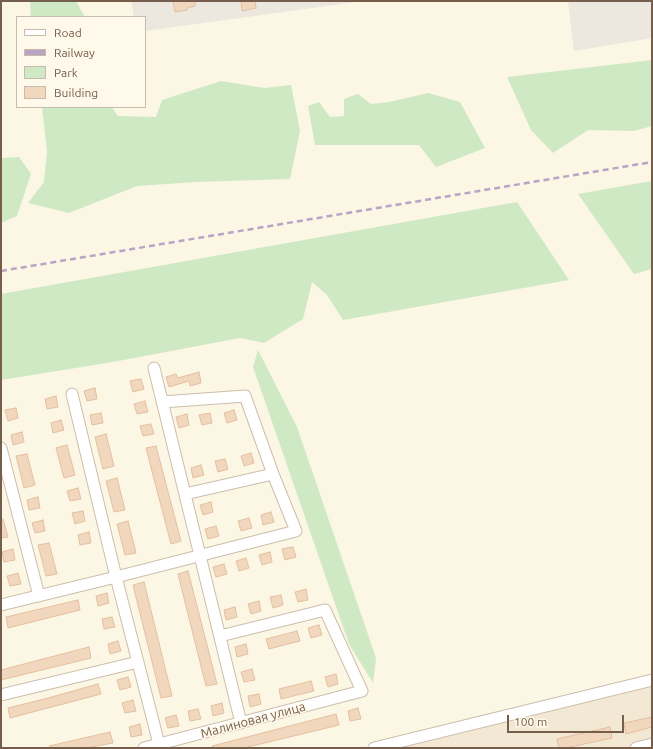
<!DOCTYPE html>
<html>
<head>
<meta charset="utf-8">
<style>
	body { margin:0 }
	#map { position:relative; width:653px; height:749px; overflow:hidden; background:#fcf6e5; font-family:Ubuntu,sans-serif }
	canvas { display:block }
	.frame { position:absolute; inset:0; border:2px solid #755e4b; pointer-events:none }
	.legend { position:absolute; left:16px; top:16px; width:130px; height:92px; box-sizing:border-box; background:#fff9ec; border:1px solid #c8bbac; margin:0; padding:5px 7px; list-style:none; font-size:12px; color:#755e4b }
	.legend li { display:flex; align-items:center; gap:8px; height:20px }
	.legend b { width:20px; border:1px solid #c8bbac }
	.scale { position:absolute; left:507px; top:715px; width:117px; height:18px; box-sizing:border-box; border:2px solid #755e4b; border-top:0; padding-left:5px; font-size:12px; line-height:14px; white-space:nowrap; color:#755e4b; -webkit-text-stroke:3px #fff9ec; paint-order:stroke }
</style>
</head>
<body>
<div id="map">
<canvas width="653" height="749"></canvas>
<div class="frame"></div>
<ul class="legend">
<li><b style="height:5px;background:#fff"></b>Road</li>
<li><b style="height:5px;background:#b9a4c5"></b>Railway</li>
<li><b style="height:11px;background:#cfe9c4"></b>Park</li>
<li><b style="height:11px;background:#f1d7be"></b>Building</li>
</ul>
<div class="scale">100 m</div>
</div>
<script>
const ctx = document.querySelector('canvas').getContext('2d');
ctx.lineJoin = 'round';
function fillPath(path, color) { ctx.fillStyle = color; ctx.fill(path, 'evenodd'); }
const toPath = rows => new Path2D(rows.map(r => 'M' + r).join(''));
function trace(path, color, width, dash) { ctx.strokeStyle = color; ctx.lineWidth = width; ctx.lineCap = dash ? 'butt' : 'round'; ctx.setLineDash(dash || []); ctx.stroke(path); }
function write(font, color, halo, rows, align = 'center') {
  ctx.font = font + ' Ubuntu,sans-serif'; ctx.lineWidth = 3; ctx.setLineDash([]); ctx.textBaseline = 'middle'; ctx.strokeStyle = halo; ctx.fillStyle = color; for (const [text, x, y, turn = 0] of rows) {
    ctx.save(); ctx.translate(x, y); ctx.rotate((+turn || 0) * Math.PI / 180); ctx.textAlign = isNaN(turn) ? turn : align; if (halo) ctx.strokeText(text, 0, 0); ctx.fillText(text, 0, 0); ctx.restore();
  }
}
const residential = toPath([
	[652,685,652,748,403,748,402,745]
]);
const industrial = toPath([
	[131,1,363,1,145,31,145,17,134,17],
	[568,1,652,1,652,38,574,51]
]);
const green = toPath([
	[30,1,76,1,85,17,31,17],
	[652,60,652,126,634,131,588,130,553,153,531,130,507,77],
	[221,81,264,88,291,85,300,131,290,179,196,182,137,186,69,213,28,203,44,182,47,151,42,107,112,107,118,116,156,117,162,100],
	[428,93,460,102,485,148,436,167,419,145,315,145,308,106,319,102,330,117,344,116,344,99,358,94,371,104,389,102],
	[19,157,31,174,17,216,1,223,1,158],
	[652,181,652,269,634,274,578,194],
	[517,202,569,280,343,320,327,295,312,282,303,319,264,343,240,338,113,362,1,380,1,294],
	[258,350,297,427,376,658,373,683,349,644,253,367]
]);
const building = toPath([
	[173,1,195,1,195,6,187,8,187,10,175,12,173,1],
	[241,1,255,1,256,8,242,11,241,1],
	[199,372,201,383,190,386,189,381,169,387,166,377,176,374,178,378,199,372],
	[141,379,144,389,133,392,130,381,141,379],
	[95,388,97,399,87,401,84,391,95,388],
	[56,396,58,407,47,409,45,399,56,396],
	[145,401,148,412,137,414,134,404,145,401],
	[16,408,18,418,8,421,5,410,16,408],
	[234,410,237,420,227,423,224,413,234,410],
	[101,413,103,423,92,425,90,415,101,413],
	[210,413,212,423,202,425,199,415,210,413],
	[187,414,189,425,179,428,176,417,187,414],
	[61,420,64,430,53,433,51,423,61,420],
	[151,424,154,434,143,436,140,426,151,424],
	[22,432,24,442,13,445,11,435,22,432],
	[106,434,114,466,103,469,95,437,106,434],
	[67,445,75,475,64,478,56,448,67,445],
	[156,446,181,541,171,544,146,448,156,446],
	[251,453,254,463,244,466,241,456,251,453],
	[27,454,35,485,24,488,16,456,27,454],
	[225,459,228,469,218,472,215,461,225,459],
	[201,465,204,475,193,478,191,468,201,465],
	[117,478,125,510,114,512,106,481,117,478],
	[78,488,81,499,70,501,67,491,78,488],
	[38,497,40,508,29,510,27,500,38,497],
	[211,502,213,512,203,515,200,505,211,502],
	[83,511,85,521,75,524,72,513,83,511],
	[271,512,274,522,263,525,261,515,271,512],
	[249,518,252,528,241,531,238,521,249,518],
	[1,519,3,519,8,537,1,538,1,519],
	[43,520,45,531,35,533,32,523,43,520],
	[128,521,136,553,125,555,117,524,128,521],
	[216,526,219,536,208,539,205,529,216,526],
	[89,532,91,543,80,545,78,535,89,532],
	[49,543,57,574,46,576,38,545,49,543],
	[293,547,296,557,285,560,282,549,293,547],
	[13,549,15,560,4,562,2,552,13,549],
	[270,552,272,562,262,565,259,555,270,552],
	[246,558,249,568,239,571,236,561,246,558],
	[224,564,227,574,216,577,213,567,224,564],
	[188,571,217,684,206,686,178,574,188,571],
	[18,573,21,584,10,586,7,576,18,573],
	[144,582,172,696,161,698,133,585,144,582],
	[306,589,308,600,298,602,295,592,306,589],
	[107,593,109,603,98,606,96,596,107,593],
	[281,595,283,605,273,608,270,597,281,595],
	[78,600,80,610,8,628,6,617,78,600],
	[259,601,261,611,251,614,248,604,259,601],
	[235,607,237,617,226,620,224,610,235,607],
	[112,617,115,627,104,629,102,619,112,617],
	[319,625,322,635,311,638,308,628,319,625],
	[297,631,300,641,269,649,266,639,297,631],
	[118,641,121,651,110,654,108,644,118,641],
	[246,644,248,654,237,657,235,647,246,644],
	[89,647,91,658,1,680,1,670,89,647],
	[252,669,255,680,244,682,241,672,252,669],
	[336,674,338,684,328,687,325,677,336,674],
	[128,677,131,687,120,690,117,680,128,677],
	[311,681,314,691,281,699,279,689,311,681],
	[98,684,101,694,10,718,8,708,48,698,98,684],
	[259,694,261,704,250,707,248,696,259,694],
	[133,700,136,711,125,713,122,703,133,700],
	[222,703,224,713,213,716,211,706,222,703],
	[358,708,361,719,350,721,348,711,358,708],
	[198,709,201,719,190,721,188,711,198,709],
	[336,714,339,725,244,748,213,748,212,746,336,714],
	[176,715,179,726,168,728,165,718,176,715],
	[652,717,652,727,626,734,624,723,652,717],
	[140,724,142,735,131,737,129,727,140,724],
	[610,727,612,738,565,748,559,748,557,739,610,727],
	[110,732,113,743,86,748,50,748,49,746,110,732]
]);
const minor = toPath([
	[154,368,241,723],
	[72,394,116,577,159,744],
	[1,448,39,596],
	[185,494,273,474],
	[1,605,116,577,296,531,273,474,245,396,162,402],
	[1,695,138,662],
	[144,748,362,691,325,610,220,636],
	[374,748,652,680],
	[636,748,652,744]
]);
const rail = toPath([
	[1,271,652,162]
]);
const streetNames = [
	["Малиновая улица",253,720,-15]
];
fillPath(residential, '#f3e8d4');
fillPath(industrial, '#ece7df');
fillPath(green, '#cfe9c4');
fillPath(building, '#f1d7be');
trace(building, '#e3c09e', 1);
trace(minor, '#cdbeac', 13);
trace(minor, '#fff', 11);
trace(rail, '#b9a4c5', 2.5, [6, 4]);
write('13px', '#755e4b', '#fff9ec', streetNames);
</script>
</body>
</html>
